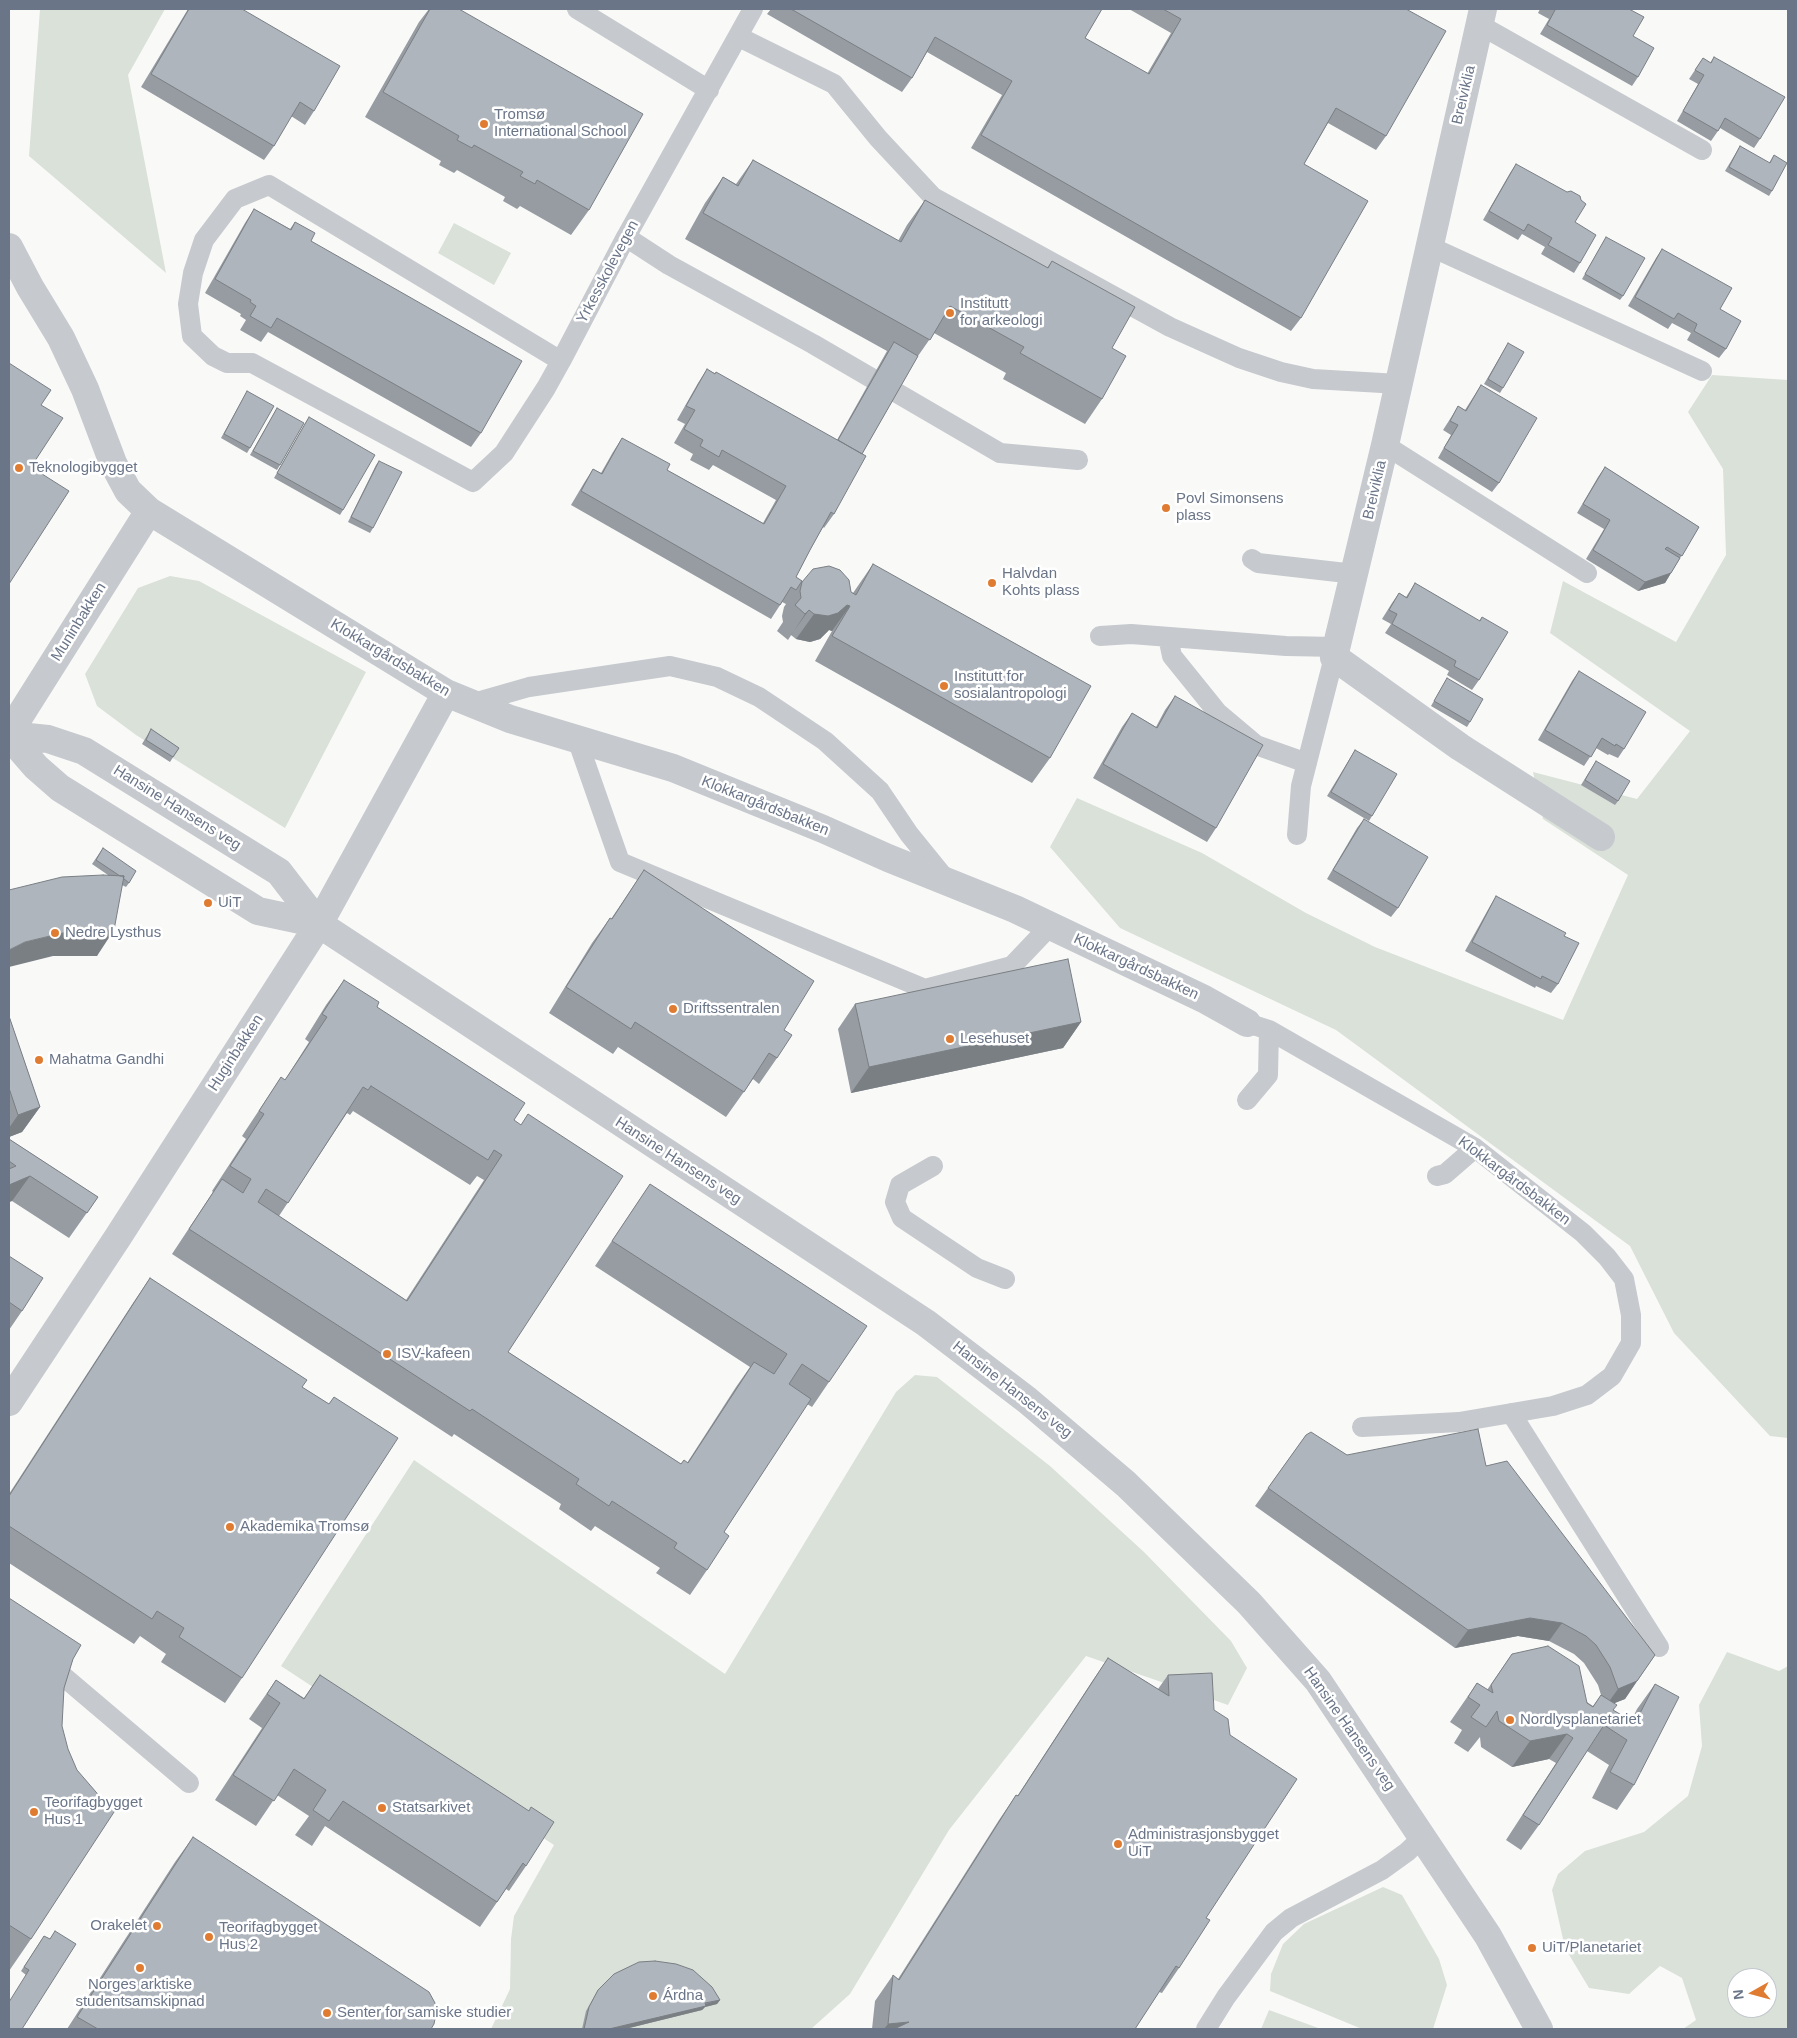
<!DOCTYPE html>
<html>
<head>
<meta charset="utf-8">
<style>
	body { margin:0 }
	#map { position:relative; width:1797px; height:2038px; overflow:hidden; background:#f9faf8; font-family:Helvetica,sans-serif }
	canvas { display:block }
	.frame { position:absolute; inset:0; border:10px solid #6a7588; pointer-events:none }
	.north { position:absolute; left:1727px; top:1968px; width:50px; height:50px; box-sizing:border-box; background:#fff; border:1px solid #c3c8cf; border-radius:50%; rotate:263deg; font-size:14px; font-weight:700; line-height:20px; text-align:center; color:#6a7588 }
	.north::after { content:''; display:block; margin:auto; width:18px; height:22px; background:#df7c32; clip-path:polygon(50% 0,100% 100%,50% 72%,0 100%) }
</style>
</head>
<body>
<div id="map">
<canvas width="1797" height="2038"></canvas>
<div class="frame"></div>
<div class="north">N</div>
</div>
<script>
const ctx = document.querySelector('canvas').getContext('2d');
ctx.lineJoin = 'round';
function fillPath(path, color) { ctx.fillStyle = color; ctx.fill(path, 'evenodd'); }
const toPath = rows => new Path2D(rows.map(r => 'M' + r).join(''));
function trace(path, color, width, dash) { ctx.strokeStyle = color; ctx.lineWidth = width; ctx.lineCap = dash ? 'butt' : 'round'; ctx.setLineDash(dash || []); ctx.stroke(path); }
function write(font, color, halo, rows, align = 'center') {
  ctx.font = font + ' Helvetica,sans-serif'; ctx.lineWidth = 5; ctx.setLineDash([]); ctx.textBaseline = 'middle'; ctx.strokeStyle = halo; ctx.fillStyle = color; for (const [text, x, y, turn = 0] of rows) {
    ctx.save(); ctx.translate(x, y); ctx.rotate((+turn || 0) * Math.PI / 180); ctx.textAlign = isNaN(turn) ? turn : align; if (halo) ctx.strokeText(text, 0, 0); ctx.fillText(text, 0, 0); ctx.restore();
  }
}
const green = toPath([
	[40,9,165,9,128,75,166,273,29,156],
	[454,223,511,253,494,285,438,253],
	[1712,375,1788,380,1788,1438,1770,1436,1674,1333,1630,1246,1336,1030,1120,928,1050,847,1077,798,1202,853,1306,913,1375,947,1563,1020,1628,875,1543,819,1533,772,1637,799,1690,731,1550,633,1563,581,1676,642,1726,555,1723,469,1688,412],
	[170,576,199,581,366,672,285,828,136,735,97,706,85,674,138,588],
	[915,1375,937,1377,1050,1466,1144,1552,1231,1641,1247,1668,1228,1705,1086,1656,949,1830,850,1994,811,2029,491,2029,510,1989,511,1939,514,1916,554,1845,281,1666,414,1460,725,1674,896,1392],
	[1727,1652,1779,1671,1788,1666,1788,2029,1683,2029,1696,2020,1682,1978,1660,1966,1629,1994,1589,1988,1565,1948,1552,1890,1558,1874,1585,1851,1644,1832,1688,1796,1702,1746,1699,1705],
	[1737,1978,1767,1978,1767,2008,1737,2008],
	[1383,1887,1402,1895,1439,1959,1447,1985,1433,2029,1362,2029,1270,1991,1271,1974,1283,1944,1304,1924],
	[1269,2010,1321,2029,1261,2029]
]);
const service = toPath([
	[577,9,709,90],
	[1480,25,1702,150],
	[739,37,834,84,878,138,933,197,1170,327,1239,358,1281,372,1313,379,1399,384],
	[626,237,669,265,813,344,1000,453,1078,460],
	[1429,246,1702,371],
	[561,361,269,185,235,199,204,240,193,273,188,304,192,336,213,356,227,363,252,363,473,482,504,453,546,388,561,361,626,237,753,9],
	[1385,445,1587,573],
	[1252,559,1258,563,1355,574],
	[1100,636,1131,634,1286,646,1337,647],
	[1168,637,1172,656,1218,713,1256,745,1307,763],
	[473,703,529,687,670,666,717,677,759,697,825,741,880,791,909,834,948,882],
	[577,739,620,862,925,989,1012,966,1050,926],
	[1297,835,1301,786,1334,657],
	[1247,1023,1269,1030,1475,1148,1583,1233,1607,1257,1624,1279,1631,1315,1631,1343,1612,1376,1587,1395,1553,1406,1459,1422,1362,1427],
	[1247,1100,1268,1075,1269,1030],
	[933,1166,900,1185,895,1202,902,1218,977,1268,1005,1279],
	[1437,1176,1445,1174,1475,1148],
	[1511,1413,1659,1647],
	[9,1640,57,1671,189,1783],
	[1206,2029,1226,1997,1274,1932,1291,1918,1382,1870,1407,1852,1424,1836]
]);
const minor = toPath([
	[1483,9,1385,445,1334,657,1460,747,1601,837],
	[9,247,30,287,61,338,85,389,113,463,128,491,149,511,446,693,510,719,673,768,823,829,888,858,1015,909,1204,999,1247,1023],
	[9,733,149,511],
	[9,735,48,739,84,751,279,872,319,924,926,1323,1027,1400,1126,1484,1249,1603,1318,1681,1488,1936,1539,2029],
	[9,736,36,767,60,788,258,911,319,924],
	[9,1402,118,1237,319,924,446,693]
]);
const wall = toPath([
	[188,9,242,9,314,111,305,125,291,116,274,146,264,160,141,87],
	[429,9,459,9,589,210,571,235,520,206,517,209,503,201,505,197,457,170,454,173,439,165,441,161,365,117,419,22],
	[771,9,1102,9,1085,38,1147,74,1171,33,1129,9,1406,9,1386,136,1376,150,1328,123,1304,164,1301,318,1291,331,971,148,1002,95,927,52,912,78,902,92,767,14],
	[1540,9,1629,9,1638,77,1632,86,1540,34,1549,19,1538,13],
	[1714,57,1760,139,1754,148,1720,128,1711,141,1677,121,1698,84,1689,79,1703,58,1710,63],
	[1740,146,1769,163,1774,155,1772,191,1769,196,1725,171],
	[753,160,898,241,907,225,925,200,1047,268,1052,261,1112,348,1102,399,1085,424,1003,379,1006,373,934,333,918,356,862,454,834,514,824,528,823,527,810,550,796,577,802,581,853,593,873,564,1050,758,1032,783,815,661,832,631,829,630,820,639,810,642,796,639,791,635,788,640,777,631,783,622,782,616,784,607,788,601,786,604,782,602,771,619,571,505,584,483,593,469,601,473,613,452,622,438,667,470,763,523,776,500,713,465,709,470,690,460,693,454,674,443,685,424,677,420,698,383,707,369,837,440,887,351,685,239,705,203,723,177,736,184],
	[1516,164,1575,222,1580,263,1574,273,1541,254,1545,247,1522,234,1518,240,1483,220,1510,173],
	[254,209,290,229,295,222,311,241,481,433,471,447,268,332,261,342,240,330,246,320,240,316,241,314,205,293,245,223],
	[1606,237,1623,296,1620,300,1582,279],
	[1662,249,1720,309,1726,349,1719,358,1687,340,1691,333,1672,323,1668,329,1628,306,1656,258],
	[1508,343,1503,388,1500,393,1484,384],
	[1481,385,1499,483,1492,492,1438,458,1451,435,1443,430,1452,416,1458,406,1465,410],
	[247,391,250,448,247,453,221,438],
	[277,408,280,465,277,470,250,455],
	[309,417,343,510,340,515,274,478],
	[379,461,373,528,370,533,348,522,376,465],
	[1605,467,1699,527,1671,573,1665,583,1638,591,1586,559,1604,529,1577,513,1598,477],
	[1415,583,1479,621,1482,617,1479,680,1472,690,1447,675,1449,671,1385,633,1391,624,1382,619,1392,603,1399,593,1406,597],
	[1579,671,1624,749,1618,758,1609,754,1608,755,1596,748,1584,766,1538,740,1572,681],
	[1447,678,1470,722,1467,727,1431,706],
	[1175,696,1216,828,1207,842,1093,778,1122,727,1132,713,1156,727,1165,710],
	[151,729,179,748,170,762,142,744],
	[1355,750,1372,816,1369,821,1327,796],
	[1596,761,1618,801,1615,805,1581,785],
	[1364,819,1398,908,1391,917,1327,879,1357,828],
	[103,848,129,883,126,887,122,885,97,956,53,956,108,875,92,864],
	[644,870,784,1030,777,1058,759,1084,753,1079,726,1117,618,1047,613,1054,549,1013,592,943,610,918,611,919],
	[1496,896,1564,936,1558,984,1551,993,1536,986,1535,988,1465,951,1490,906],
	[344,980,514,1120,508,1352,681,1464,684,1460,687,1463,736,1387,750,1367,595,1266,650,1184,829,1382,812,1407,807,1404,724,1532,707,1570,690,1595,656,1573,660,1568,595,1526,591,1531,559,1509,561,1504,454,1434,452,1437,172,1254,213,1192,212,1191,246,1139,242,1136,281,1077,285,1080,309,1042,305,1039,326,1005],
	[353,1111,470,1185,477,1176,484,1180,406,1300,279,1216,347,1113,350,1115],
	[855,1004,1081,1022,1063,1048,851,1093,838,1029],
	[9,1016,40,1107,22,1132,9,1137],
	[9,1139,98,1197,69,1238,12,1201,9,1202],
	[9,1256,22,1311,9,1330],
	[150,1278,302,1387,329,1404,334,1397,242,1678,225,1703,161,1662,166,1654,140,1636,134,1644,9,1563,9,1494,133,1303],
	[1306,1435,1347,1455,1486,1466,1655,1655,1625,1699,1614,1703,1613,1710,1631,1721,1637,1709,1655,1684,1634,1785,1617,1810,1592,1798,1609,1765,1587,1751,1539,1825,1521,1850,1506,1840,1556,1763,1549,1759,1512,1767,1481,1747,1480,1737,1468,1752,1454,1743,1462,1730,1450,1722,1477,1683,1487,1690,1512,1654,1593,1706,1601,1695,1598,1685,1584,1663,1574,1654,1549,1641,1518,1636,1455,1648,1255,1506],
	[9,1598,73,1659,64,1688,31,1939,9,1971],
	[1108,1658,1158,1689,1168,1675,1206,1918,1179,1968,1162,1993,1159,1992,1135,2029,872,2029,875,2001,893,1975,898,1979,999,1820,1016,1795,1018,1795,1091,1683],
	[320,1675,526,1866,509,1891,506,1889,480,1927,325,1826,312,1846,295,1835,309,1816,277,1795,256,1826,215,1800,262,1728,249,1719,276,1680,304,1698],
	[193,1837,431,2029,67,2029,175,1862],
	[55,1931,22,2029,26,1975,21,1971,44,1936,50,1939],
	[598,1990,720,2000,717,2004,705,2007,702,2010,625,2029,582,2029,586,2011]
]);
const shadedWall = toPath([
	[1671,573,1665,583,1638,591,1645,582],
	[847,605,850,606,832,631,829,630,820,639,810,642,796,639,814,614],
	[809,610,791,635,788,640,805,614],
	[114,930,97,956,53,956,9,967,9,950,25,942,71,931],
	[1081,1022,1063,1048,851,1093,869,1067],
	[40,1107,22,1132,9,1137,9,1128,18,1115],
	[30,1176,12,1201,9,1202,9,1185],
	[1530,1618,1562,1623,1549,1641,1518,1636,1455,1648,1468,1630],
	[1637,1681,1625,1699,1605,1707,1618,1689],
	[1567,1734,1549,1759,1512,1767,1530,1741],
	[720,2000,717,2004,705,2007,702,2010,625,2029,609,2029],
	[909,2022,903,2029,884,2029,888,2024]
]);
const building = toPath([
	[189,9,242,9,340,66,314,111,300,102,274,146,151,74,189,9],
	[430,9,459,9,643,114,589,210,537,180,535,184,520,176,523,172,474,145,472,148,457,140,459,136,383,92,430,9],
	[791,9,1102,9,1085,38,1149,74,1181,19,1163,9,1406,9,1446,31,1386,136,1336,108,1304,164,1368,201,1301,318,981,135,1012,81,935,37,912,78,791,9],
	[1553,9,1629,9,1644,17,1633,36,1654,48,1638,77,1547,25,1555,10,1553,9],
	[1714,57,1785,97,1760,139,1725,118,1718,131,1683,111,1704,75,1695,70,1703,58,1711,63,1714,57],
	[1740,146,1770,163,1774,155,1787,163,1772,191,1729,167,1740,146],
	[753,160,901,242,925,200,1048,268,1052,261,1135,307,1112,348,1126,356,1102,399,1020,353,1024,347,950,306,930,340,703,213,723,177,738,186,753,160],
	[1516,164,1567,192,1571,191,1580,196,1581,200,1586,204,1575,222,1596,235,1580,263,1548,245,1552,238,1528,224,1524,231,1489,211,1516,164],
	[254,209,291,230,295,222,315,233,311,241,522,361,481,433,277,318,271,328,250,316,256,306,250,302,251,300,215,279,254,209],
	[1606,237,1645,258,1623,296,1585,274,1606,237],
	[1662,249,1732,288,1720,309,1741,321,1726,349,1694,331,1697,324,1678,313,1674,319,1635,297,1662,249],
	[894,342,918,356,862,454,838,440,894,342],
	[1508,343,1524,352,1503,388,1488,379,1508,343],
	[9,363,51,390,41,405,63,418,31,467,69,491,9,584,9,363],
	[707,369,715,374,716,372,866,456,834,514,831,512,810,550,796,577,802,581,796,590,791,587,780,605,581,491,593,469,602,474,622,438,670,464,667,470,764,524,786,486,722,450,719,457,700,446,703,440,684,429,695,410,686,406,707,369],
	[1481,385,1537,418,1499,483,1444,448,1458,425,1450,421,1458,406,1466,411,1481,385],
	[247,391,274,406,250,448,224,434,247,391],
	[277,408,304,423,280,465,253,451,277,408],
	[309,417,375,455,343,510,277,473,309,417],
	[379,461,402,472,373,528,351,517,379,461],
	[1605,467,1699,527,1682,556,1667,547,1665,549,1680,558,1671,573,1645,582,1593,550,1610,520,1583,504,1605,467],
	[873,564,1091,686,1050,758,832,636,850,606,847,605,838,613,828,616,814,614,809,610,805,614,795,605,801,598,800,591,802,582,813,569,829,566,840,570,849,580,851,592,856,595,873,564],
	[1415,583,1480,621,1482,617,1508,632,1479,680,1454,666,1456,661,1392,624,1397,614,1389,610,1399,593,1407,598,1415,583],
	[1579,671,1646,712,1624,749,1616,744,1615,746,1602,738,1591,757,1545,730,1579,671],
	[1447,678,1483,699,1470,722,1434,701,1447,678],
	[1175,696,1263,745,1216,828,1103,764,1132,713,1157,728,1175,696],
	[151,729,179,748,173,757,146,740,151,729],
	[1355,750,1397,774,1372,816,1331,792,1355,750],
	[1596,761,1630,781,1618,801,1585,780,1596,761],
	[1364,819,1428,857,1398,908,1333,870,1364,819],
	[103,848,136,871,129,883,123,878,124,876,120,876,96,860,103,848],
	[644,870,814,981,784,1030,792,1035,777,1058,769,1053,744,1092,635,1022,631,1029,566,987,610,918,612,919,644,870],
	[103,875,124,876,114,930,71,931,25,942,9,950,9,890,62,877,103,875],
	[1496,896,1566,933,1564,936,1579,943,1558,984,1542,976,1541,979,1472,942,1496,896],
	[1068,959,1081,1022,869,1067,855,1004,1068,959],
	[344,980,379,1002,377,1007,525,1103,514,1120,521,1125,528,1114,623,1176,508,1352,681,1464,684,1460,688,1463,754,1362,774,1374,787,1354,612,1241,650,1184,867,1326,829,1382,802,1364,789,1384,811,1399,724,1532,729,1536,707,1570,674,1548,677,1543,612,1501,609,1506,576,1484,579,1479,472,1409,470,1411,189,1229,222,1179,243,1193,251,1179,230,1166,264,1114,259,1111,281,1077,285,1080,327,1017,322,1014,344,980],
	[371,1086,488,1160,494,1150,502,1155,407,1301,258,1202,266,1189,288,1203,363,1087,368,1090,371,1086],
	[9,1016,40,1107,18,1115,9,1088,9,1016],
	[9,1139,98,1197,87,1213,30,1176,9,1185,9,1169,16,1166,9,1161,9,1139],
	[9,1256,43,1278,22,1311,9,1302,9,1256],
	[150,1278,307,1380,302,1387,329,1404,334,1397,398,1438,242,1678,179,1637,184,1628,157,1611,152,1619,9,1526,9,1496,150,1278],
	[1478,1429,1486,1466,1507,1461,1655,1655,1637,1681,1618,1689,1610,1667,1596,1645,1586,1636,1562,1623,1530,1618,1468,1630,1268,1488,1306,1435,1311,1432,1347,1455,1478,1429],
	[9,1598,81,1645,73,1659,64,1688,62,1726,68,1749,77,1770,102,1799,116,1809,31,1939,9,1925,9,1598],
	[1548,1646,1579,1666,1587,1703,1593,1707,1601,1695,1617,1705,1613,1710,1635,1723,1655,1684,1679,1697,1634,1785,1610,1772,1627,1740,1604,1725,1539,1825,1523,1815,1573,1738,1567,1734,1530,1741,1499,1721,1497,1711,1486,1727,1471,1717,1480,1705,1468,1697,1477,1683,1493,1693,1491,1685,1512,1654,1548,1646],
	[1108,1658,1169,1696,1168,1675,1212,1673,1214,1710,1228,1719,1230,1735,1297,1779,1206,1918,1210,1920,1179,1968,1176,1966,1135,2029,894,2029,909,2022,888,2024,893,1975,899,1980,1016,1795,1018,1796,1108,1658],
	[320,1675,529,1811,531,1807,554,1822,526,1866,523,1863,497,1902,343,1801,329,1821,313,1810,326,1790,294,1769,274,1801,233,1775,280,1703,267,1694,276,1680,304,1699,320,1675],
	[193,1837,429,1992,435,2003,436,2014,434,2024,431,2029,98,2029,77,2017,193,1837],
	[55,1931,76,1944,22,2029,9,2029,9,2002,29,1970,24,1967,44,1936,50,1939,55,1931],
	[655,1961,676,1964,693,1970,712,1987,720,2000,705,2003,706,2006,609,2029,584,2029,589,2007,598,1990,614,1974,639,1962,655,1961]
]);
const markers = [
	[484,124,5,"#df7c32"],
	[950,313,5,"#df7c32"],
	[19,468,5,"#df7c32"],
	[1166,508,5,"#df7c32"],
	[992,583,5,"#df7c32"],
	[944,686,5,"#df7c32"],
	[208,903,5,"#df7c32"],
	[55,933,5,"#df7c32"],
	[673,1009,5,"#df7c32"],
	[950,1039,5,"#df7c32"],
	[39,1060,5,"#df7c32"],
	[387,1354,5,"#df7c32"],
	[230,1527,5,"#df7c32"],
	[1510,1720,5,"#df7c32"],
	[382,1808,5,"#df7c32"],
	[34,1812,5,"#df7c32"],
	[1118,1844,5,"#df7c32"],
	[157,1926,5,"#df7c32"],
	[209,1937,5,"#df7c32"],
	[1532,1948,5,"#df7c32"],
	[140,1968,5,"#df7c32"],
	[653,1996,5,"#df7c32"],
	[327,2013,5,"#df7c32"]
];
const streetNames = [
	["Breiviklia",1464,95,-77],
	["Yrkesskolevegen",608,272,-62],
	["Breiviklia",1375,490,-77],
	["Muninbakken",79,622,-58],
	["Klokkargårdsbakken",390,658,31],
	["Klokkargårdsbakken",765,806,22],
	["Hansine Hansens veg",177,808,32],
	["Klokkargårdsbakken",1136,967,25],
	["Huginbakken",236,1053,-57],
	["Hansine Hansens veg",678,1161,33],
	["Klokkargårdsbakken",1514,1181,37],
	["Hansine Hansens veg",1012,1390,38],
	["Hansine Hansens veg",1349,1729,55]
];
const poiNames = [
	["Tromsø",494,115],
	["International School",494,132],
	["Institutt",960,304],
	["for arkeologi",960,321],
	["Teknologibygget",29,468],
	["Povl Simonsens",1176,499],
	["plass",1176,516],
	["Halvdan",1002,574],
	["Kohts plass",1002,591],
	["Institutt for",954,677],
	["sosialantropologi",954,694],
	["UiT",218,903],
	["Nedre Lysthus",65,933],
	["Driftssentralen",683,1009],
	["Lesehuset",960,1039],
	["Mahatma Gandhi",49,1060],
	["ISV-kafeen",397,1354],
	["Akademika Tromsø",240,1527],
	["Nordlysplanetariet",1520,1720],
	["Teorifagbygget",44,1803],
	["Hus 1",44,1820],
	["Statsarkivet",392,1808],
	["Administrasjonsbygget",1128,1835],
	["UiT",1128,1852],
	["Orakelet",147,1926,"right"],
	["Teorifagbygget",219,1928],
	["Hus 2",219,1945],
	["UiT/Planetariet",1542,1948],
	["Norges arktiske",140,1985,"center"],
	["studentsamskipnad",140,2002,"center"],
	["Árdna",663,1996],
	["Senter for samiske studier",337,2013]
];
fillPath(green, '#dae1d9');
trace(service, '#c6c9cd', 20);
trace(minor, '#c6c9cd', 28);
fillPath(wall, '#969ca2');
fillPath(shadedWall, '#7a7f84');
fillPath(building, '#aeb5bc');
trace(building, '#7a7f84', 1);
for (const [x, y, r, color] of markers) { const dot = new Path2D(); dot.arc(x, y, r, 0, 2 * Math.PI); ctx.fillStyle = color; ctx.fill(dot); trace(dot, '#fff', 2); }
write('15px', '#6a7588', '#fff', streetNames);
write('15px', '#6a7588', '#fff', poiNames, 'left');
</script>
</body>
</html>
